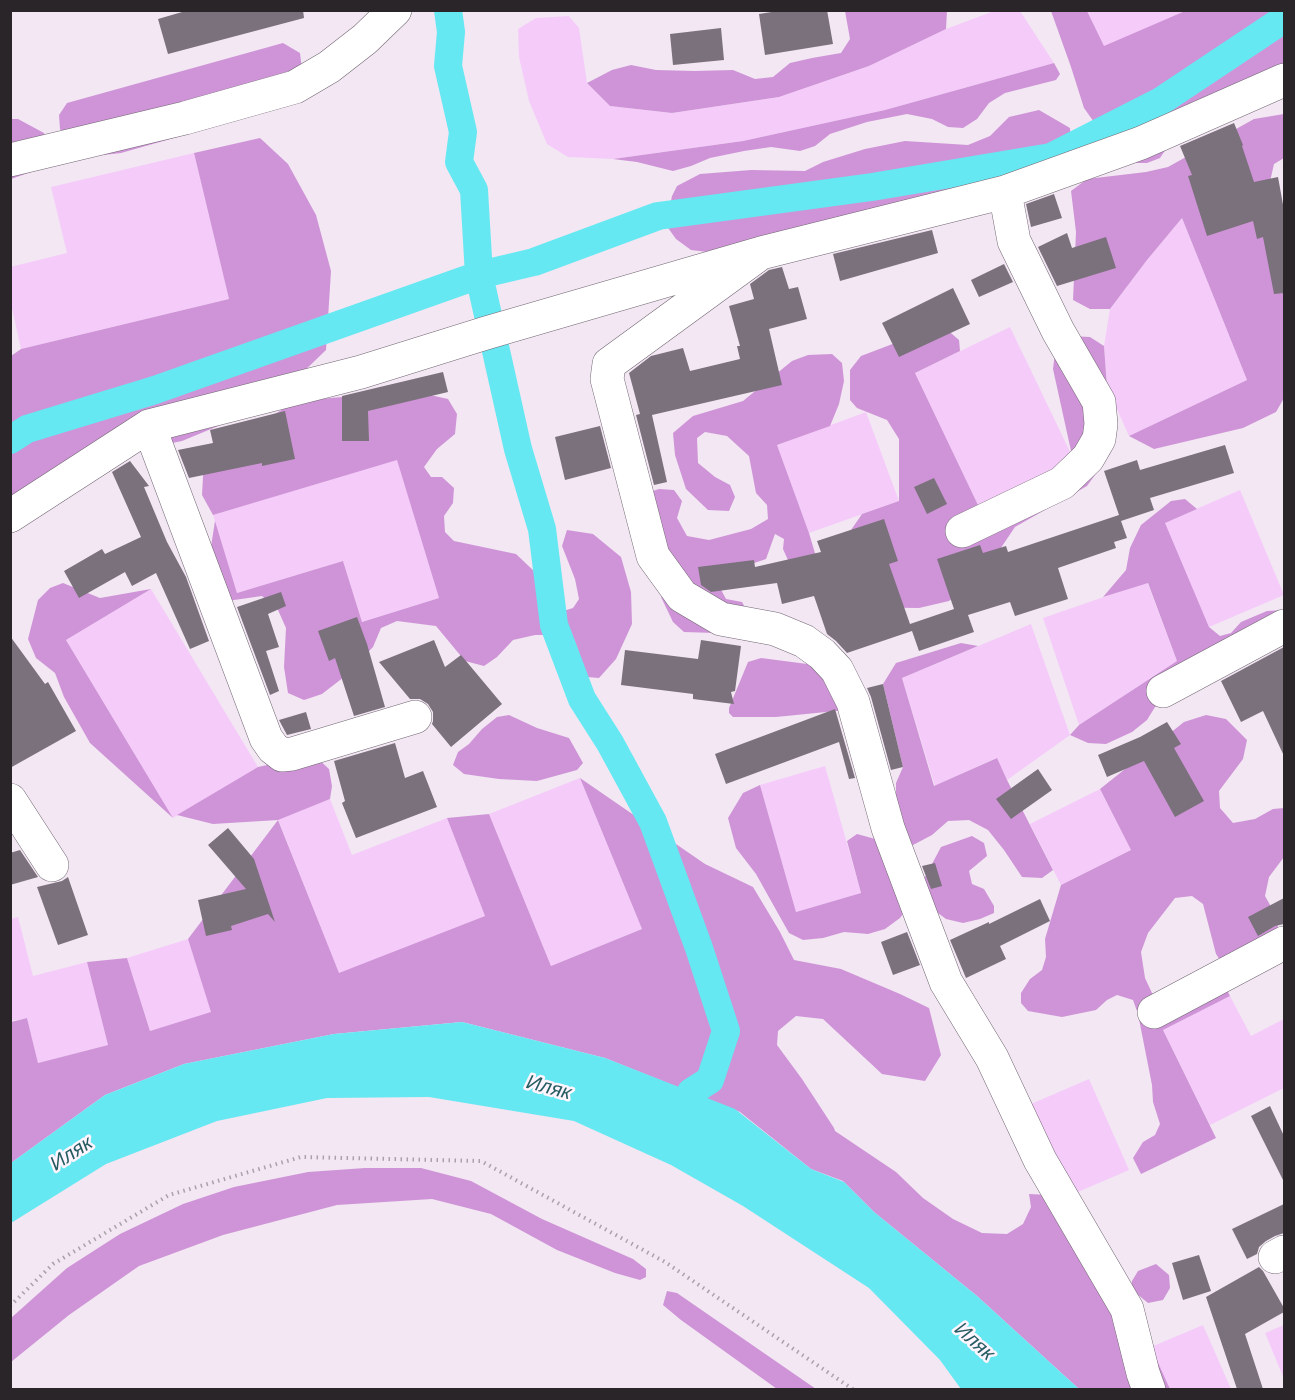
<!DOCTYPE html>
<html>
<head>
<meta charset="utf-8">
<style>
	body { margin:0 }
	#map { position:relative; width:1295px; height:1400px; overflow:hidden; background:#f2e7f3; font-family:Barlow,sans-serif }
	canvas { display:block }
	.frame { position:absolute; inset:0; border:12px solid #292529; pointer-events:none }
</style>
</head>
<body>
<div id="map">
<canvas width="1295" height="1400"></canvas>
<div class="frame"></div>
</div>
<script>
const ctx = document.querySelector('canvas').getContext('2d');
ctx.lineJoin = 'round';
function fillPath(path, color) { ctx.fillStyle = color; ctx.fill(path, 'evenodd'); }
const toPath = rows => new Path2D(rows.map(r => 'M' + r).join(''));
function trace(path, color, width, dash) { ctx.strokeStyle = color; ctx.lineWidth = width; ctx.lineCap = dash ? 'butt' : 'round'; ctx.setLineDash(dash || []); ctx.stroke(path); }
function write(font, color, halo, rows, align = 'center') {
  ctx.font = font + ' Barlow,sans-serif'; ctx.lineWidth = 5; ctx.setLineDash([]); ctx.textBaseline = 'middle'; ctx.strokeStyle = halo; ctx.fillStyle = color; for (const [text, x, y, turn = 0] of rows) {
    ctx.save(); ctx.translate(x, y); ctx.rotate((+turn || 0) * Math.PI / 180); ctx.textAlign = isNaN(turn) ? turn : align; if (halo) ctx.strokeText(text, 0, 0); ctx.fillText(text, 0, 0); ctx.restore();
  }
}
const green = toPath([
	[994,11,1020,11,1054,63,885,110,743,141,613,159,568,157,547,144,529,101,519,57,518,29,536,18,569,16,579,28,587,83,610,106,672,113,779,97,869,66,946,29],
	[1087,11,1185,11,1103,47],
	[194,153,229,299,21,349,11,304,10,267,67,253,51,187],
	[1182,218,1247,380,1129,436,1107,387,1104,346,1110,309,1147,260],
	[1010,327,1074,460,978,505,915,373],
	[866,412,899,501,809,533,777,445],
	[397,459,439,598,362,622,343,561,237,593,213,515],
	[1240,490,1284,595,1209,627,1164,523],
	[1147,582,1177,661,1079,725,1043,618],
	[151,589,258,767,173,818,66,640],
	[1031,624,1070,735,1007,780,996,758,935,786,902,678],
	[825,766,861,893,796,912,760,785],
	[580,778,642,929,551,966,489,814],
	[1100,789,1131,850,1061,885,1030,824],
	[330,799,352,855,447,818,485,916,339,974,278,819],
	[18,917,33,976,87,962,108,1045,38,1063,27,1018,11,1021,11,919],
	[188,939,212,1013,150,1031,127,958],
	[1230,996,1251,1036,1284,1019,1284,1088,1210,1125,1163,1030],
	[1089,1079,1129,1170,1071,1195,1031,1104],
	[1203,1325,1231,1389,1170,1389,1151,1347],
	[1284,1325,1284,1379,1265,1333]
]);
const forest = toPath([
	[845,11,947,11,946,29,869,66,779,97,672,113,610,106,587,83,612,70,631,65,656,70,694,71,733,70,755,79,773,77,790,63,812,58,841,53,850,39],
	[1051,11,1087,11,1104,46,1185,11,1284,11,1284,70,1168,146,1160,158,1147,163,1123,163,1084,108,1071,67],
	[283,43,300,53,302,70,269,111,121,153,94,156,69,140,60,129,59,115,67,103],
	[1054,63,1060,74,1056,80,1005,93,989,103,977,119,963,128,948,127,932,119,907,114,867,122,830,134,815,146,800,151,771,147,744,151,710,158,691,166,673,171,637,162,613,159,743,141,885,110],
	[1039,110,1070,128,1072,159,724,254,691,250,676,239,666,225,672,196,677,186,700,174,751,170,805,171,823,162,865,149,905,141,968,145,990,136,1009,117],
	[1284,114,1284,158,1274,164,1266,199,1282,275,1284,281,1284,398,1276,412,1243,428,1154,449,1129,436,1247,380,1182,218,1147,260,1110,309,1090,309,1073,300,1076,232,1071,191,1087,179,1146,172,1168,167,1254,119],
	[10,119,18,119,44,133,48,149,41,165,31,172,11,179],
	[260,138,288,164,316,215,331,271,326,350,269,405,182,441,114,455,11,518,11,356,21,349,229,299,194,153],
	[945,328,959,340,960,351,915,373,978,505,1073,460,1053,369,1056,344,1070,336,1090,337,1104,346,1107,387,1116,432,1110,454,1087,486,1015,527,984,573,949,601,919,608,839,607,838,549,862,514,899,501,899,439,887,420,857,408,850,400,850,370,861,356,924,332],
	[832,354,842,363,844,381,839,404,830,426,777,445,809,533,817,560,792,569,783,549,784,539,775,534,766,559,728,572,718,584,726,599,742,602,747,611,715,633,684,632,673,622,661,597,674,594,665,547,647,493,659,489,674,490,682,501,677,518,687,536,709,540,751,529,768,519,767,505,756,493,749,456,727,436,705,432,697,438,698,463,715,477,730,485,735,497,729,511,708,510,686,489,675,455,673,433,693,416,743,401,792,361,808,355],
	[412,391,448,399,457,414,455,434,437,449,424,467,431,477,442,477,454,488,453,503,444,516,445,532,454,541,516,554,536,573,544,601,560,612,573,608,579,599,575,579,562,546,567,530,593,534,621,557,631,592,632,624,616,659,599,678,587,677,574,639,566,635,535,635,513,640,497,657,484,666,465,661,436,626,397,621,381,628,373,647,344,677,322,694,304,700,288,693,284,667,286,628,278,610,262,596,227,601,208,566,215,521,237,593,343,561,362,622,439,598,397,460,213,515,202,495,204,458,296,401],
	[1185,499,1197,509,1165,523,1209,627,1220,636,1231,633,1241,622,1267,611,1284,610,1253,654,1155,707,1147,720,1132,732,1106,744,1088,743,1070,735,1079,725,1177,661,1148,583,1103,597,1126,570,1130,548,1141,525,1171,501],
	[63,583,100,598,151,589,66,640,173,818,90,743,64,697,55,673,36,658,28,639,38,600,50,588],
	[961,643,978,646,902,678,934,786,997,758,1007,780,1053,870,1042,878,1022,877,1004,850,988,830,969,820,948,821,932,835,913,845,901,840,896,809,896,783,903,767,883,684,896,663],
	[761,658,815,665,846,710,776,717,733,717,729,713,729,708,748,662],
	[509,715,537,728,569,738,583,763,577,770,537,781,499,779,464,774,453,765,458,752,469,744,482,729,497,717],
	[1206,715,1226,719,1247,740,1243,759,1219,791,1220,808,1233,823,1255,819,1273,809,1284,808,1284,857,1269,877,1265,896,1278,919,1277,957,1232,978,1216,954,1203,904,1192,896,1175,898,1148,933,1141,952,1145,978,1152,993,1158,999,1217,970,1230,996,1163,1030,1216,1138,1141,1174,1133,1158,1143,1142,1155,1135,1160,1124,1153,1102,1152,1085,1138,1014,1133,1000,1117,995,1107,1000,1096,1010,1062,1017,1028,1011,1021,1003,1021,993,1030,979,1042,970,1046,957,1045,939,1061,885,1131,850,1100,789,1184,722],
	[314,755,329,769,332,786,330,799,278,820,339,973,485,916,447,818,489,814,551,966,642,929,580,778,705,864,753,887,780,932,794,960,841,969,900,994,929,1008,941,1055,925,1081,882,1074,823,1019,796,1016,778,1031,777,1045,802,1079,834,1128,835,1131,896,1172,923,1198,953,1219,982,1233,1007,1234,1023,1224,1031,1207,1029,1194,1048,1195,1151,1347,1170,1389,1079,1389,977,1296,874,1212,843,1181,811,1169,740,1112,605,1058,462,1022,334,1034,184,1064,105,1095,11,1163,11,1022,27,1018,38,1063,108,1045,87,962,127,958,150,1031,211,1012,188,939,278,820,213,824,177,815,258,767],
	[760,785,796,912,861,893,847,841,857,834,879,840,906,910,900,918,885,929,868,934,844,932,823,938,803,940,789,933,756,874,736,848,728,818,743,793],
	[972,836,984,843,987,856,969,871,972,884,984,889,994,906,994,913,980,919,963,923,946,919,930,907,924,879,941,847],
	[365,1168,421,1168,471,1181,542,1219,633,1259,646,1269,646,1277,640,1280,615,1273,557,1250,491,1214,432,1199,337,1205,223,1235,139,1266,69,1315,11,1362,11,1318,67,1268,120,1234,183,1204,234,1187,308,1172],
	[1156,1264,1169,1275,1170,1288,1163,1300,1148,1303,1131,1289,1132,1281,1138,1271],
	[667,1291,677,1293,816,1389,777,1389,681,1320,663,1305]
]);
const water = toPath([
	[462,1022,605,1058,735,1109,811,1169,844,1182,874,1212,977,1296,1079,1389,961,1389,940,1360,869,1288,743,1206,671,1165,574,1121,429,1097,327,1098,217,1121,106,1164,11,1223,11,1163,105,1095,184,1064,334,1034]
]);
const canal = toPath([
	[448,10,451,32,448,66,463,132,459,162,474,190,479,275,518,449,542,529,554,625,582,699,610,743,653,822,699,948,726,1031,710,1080,691,1092],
	[10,440,27,429,155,390,479,275,534,262,658,216,872,187,1051,157,1161,101,1284,19]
]);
const building = toPath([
	[189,10,303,10,304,18,168,54,158,19],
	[784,10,827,10,833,44,765,55,759,14],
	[721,28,724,60,673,65,670,34],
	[1234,123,1243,145,1242,146,1254,182,1278,177,1284,210,1284,293,1274,294,1263,237,1257,239,1253,221,1207,236,1188,176,1192,175,1180,146],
	[1054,194,1062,218,1031,227,1026,204],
	[932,230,938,253,840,281,833,254],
	[1067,233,1072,248,1106,237,1116,268,1057,286,1038,247],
	[1004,264,1013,282,979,297,971,280],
	[782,267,789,289,798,287,807,319,769,329,782,385,652,415,667,482,654,485,636,415,640,414,629,373,651,356,683,348,690,371,740,359,737,346,740,346,729,306,754,299,750,284,769,270],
	[953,288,970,324,899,357,882,323],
	[443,372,448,392,368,411,369,441,342,441,342,396],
	[285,411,295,459,262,466,262,463,189,478,178,450,213,443,210,430],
	[600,426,611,468,565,480,555,437],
	[1225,445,1234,473,1150,498,1154,510,1121,521,1127,538,1114,542,1116,548,1058,568,1068,599,1015,616,1010,602,968,615,974,632,919,651,912,631,847,653,836,641,827,634,814,596,782,604,777,583,711,592,701,585,698,567,754,560,755,567,821,552,817,541,884,519,898,561,889,564,910,624,954,609,937,559,980,545,983,553,1006,546,1008,552,1119,515,1104,471,1137,460,1140,470],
	[130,461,149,486,144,487,167,542,186,577,209,641,190,649,156,573,132,586,125,572,79,598,64,571,102,549,105,554,141,537,112,472],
	[934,478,947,504,927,514,914,487],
	[281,592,286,606,268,614,279,647,266,651,279,691,270,695,237,607],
	[357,617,367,644,385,707,354,716,335,658,329,661,318,631],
	[10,636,45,684,48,682,76,731,10,768],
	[434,640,445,667,461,655,502,704,451,747,432,724,433,721,433,712,428,704,420,699,410,699,379,662],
	[701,640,741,646,735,691,731,692,734,704,693,699,693,694,621,685,625,650,698,659],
	[1284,647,1284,756,1263,711,1241,722,1221,681],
	[883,684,903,767,891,770,871,697,867,688],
	[835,709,855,778,849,779,839,742,726,784,715,754],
	[306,712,311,729,287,735,279,720],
	[1167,722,1181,744,1174,748,1204,801,1175,817,1144,761,1107,777,1098,755,1140,737],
	[395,743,405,778,423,771,437,807,356,838,342,803,345,801,334,761],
	[1038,769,1052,790,1011,819,996,799],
	[228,828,254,859,275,922,268,914,231,926,232,930,206,936,198,900,246,889,208,845],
	[20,850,38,877,10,885,10,853],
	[935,863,942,886,931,889,922,866],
	[68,877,88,935,58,945,37,887,62,881],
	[1284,898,1284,924,1275,926,1258,936,1248,917],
	[1040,899,1050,921,1000,946,1006,959,966,978,950,940,989,922,989,924],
	[907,932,920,965,893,975,881,942],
	[1270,1106,1284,1136,1284,1182,1251,1116],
	[1284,1204,1284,1233,1275,1236,1266,1241,1259,1247,1257,1254,1247,1259,1232,1229],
	[1199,1255,1211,1291,1183,1300,1172,1263],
	[1259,1267,1263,1271,1284,1308,1284,1312,1245,1334,1263,1389,1237,1389,1206,1297]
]);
const path = toPath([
	[10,1306,53,1264,169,1195,301,1157,481,1161,665,1262,854,1390]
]);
const minor = toPath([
	[10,160,185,118,295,87,329,67,365,39,395,10],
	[761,253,609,364,607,379,653,556,682,596,721,619,775,629,804,641,822,654,837,670,853,702,888,828,946,982,992,1058,1040,1160,1127,1309,1143,1373,1149,1390],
	[149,426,266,738,273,748,282,755,292,754,415,717],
	[10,516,149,426,361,372,486,333,761,253,1005,192,1141,143,1284,80],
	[962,531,1062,483,1088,458,1099,439,1101,424,1099,402,1058,331,1014,241,1005,192],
	[1163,691,1284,626],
	[10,800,52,865],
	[1154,1012,1284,943],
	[1275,1257,1284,1252]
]);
const waterNames = [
	["Иляк",549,1087,15],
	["Иляк",71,1153,-33],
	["Иляк",975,1341,42]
];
fillPath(green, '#f5cbfa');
fillPath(forest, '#cf94d7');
fillPath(water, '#65e8f1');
trace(canal, '#65e8f1', 28);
fillPath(building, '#7b717c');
trace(minor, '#716772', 34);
trace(path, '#aaa1aa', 4, [1.5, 4.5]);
trace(minor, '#fff', 33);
write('italic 20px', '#255c60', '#fef5ff', waterNames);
</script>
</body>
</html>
